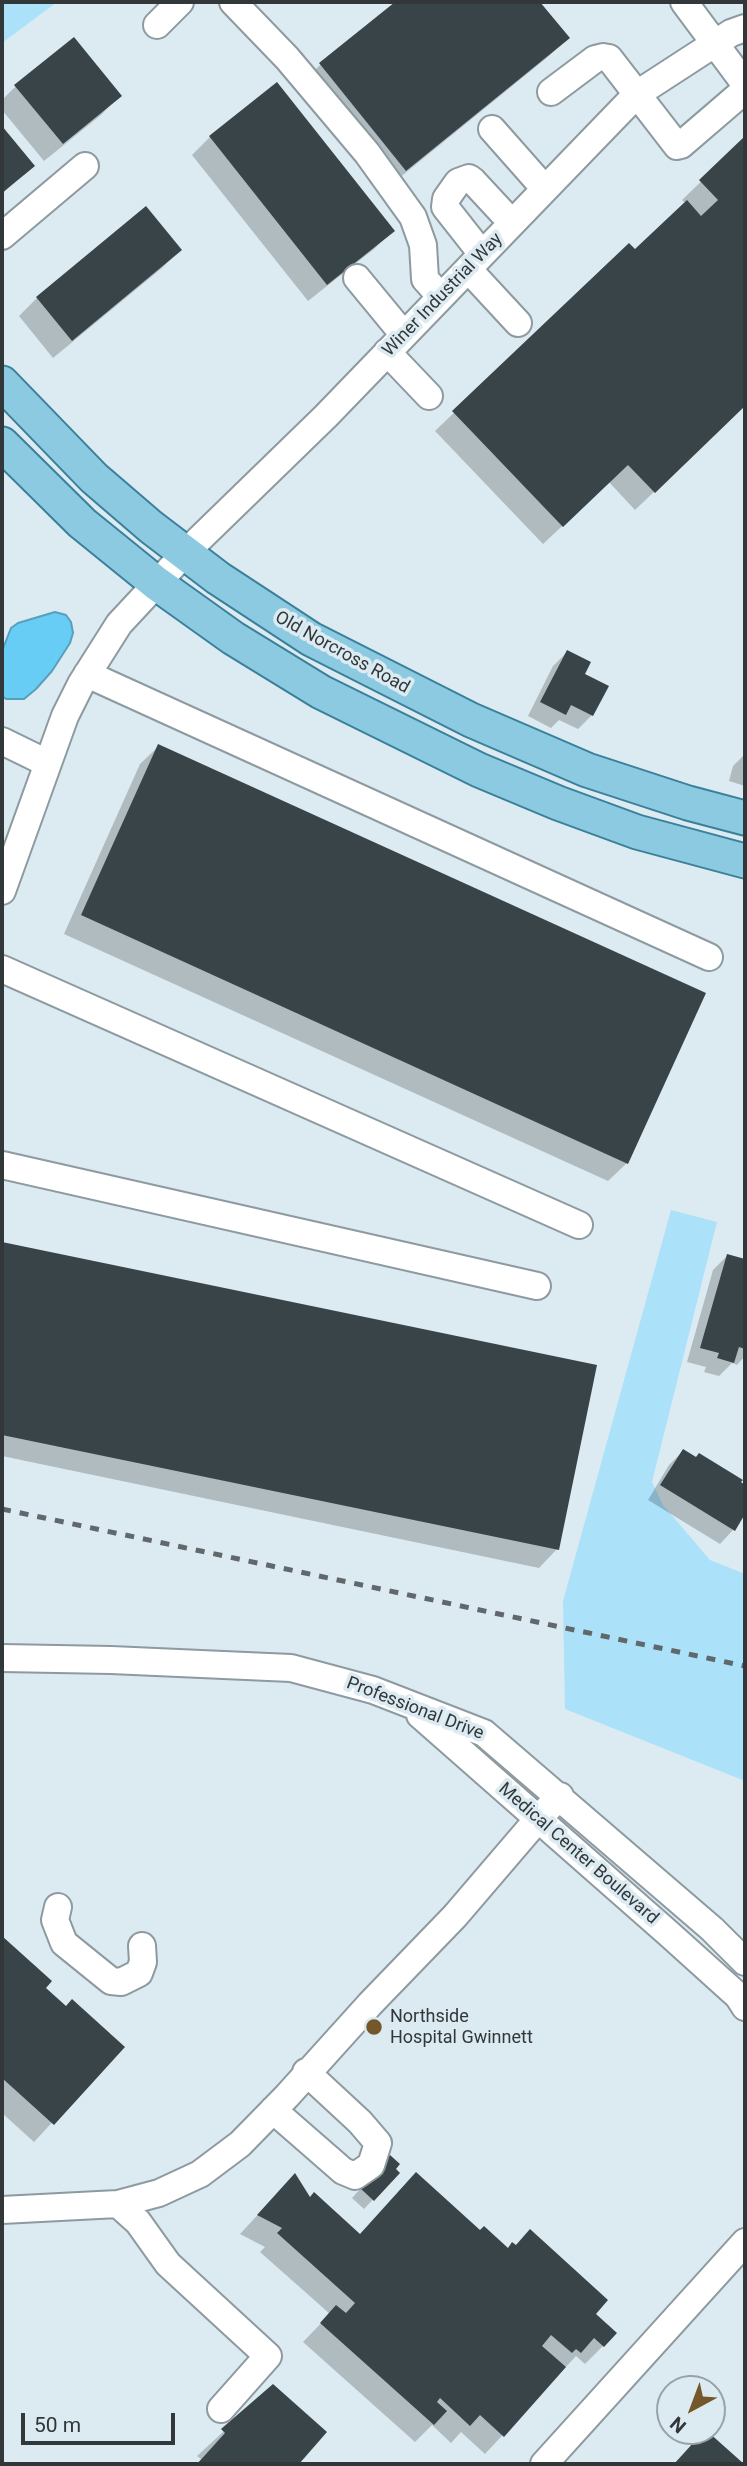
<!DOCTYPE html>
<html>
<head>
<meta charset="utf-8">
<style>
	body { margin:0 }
	#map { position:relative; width:747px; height:2466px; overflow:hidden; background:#dceaf1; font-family:Roboto,sans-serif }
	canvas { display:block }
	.frame { position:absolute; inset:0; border:4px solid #32373a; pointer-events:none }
	.north { position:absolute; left:656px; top:2375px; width:70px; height:70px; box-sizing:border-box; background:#dceaf1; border:2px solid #98a2a8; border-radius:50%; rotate:221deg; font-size:19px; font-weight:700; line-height:28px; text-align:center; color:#32373a }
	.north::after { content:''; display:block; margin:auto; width:24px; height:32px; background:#74572b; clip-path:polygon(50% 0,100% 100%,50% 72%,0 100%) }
	.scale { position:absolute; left:21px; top:2413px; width:154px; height:32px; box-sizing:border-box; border:4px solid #32373a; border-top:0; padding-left:9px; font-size:21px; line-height:24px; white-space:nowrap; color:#32373a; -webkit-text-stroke:5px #dceaf1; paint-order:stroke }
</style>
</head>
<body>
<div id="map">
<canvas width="747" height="2466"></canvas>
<div class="frame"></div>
<div class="north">N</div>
<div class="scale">50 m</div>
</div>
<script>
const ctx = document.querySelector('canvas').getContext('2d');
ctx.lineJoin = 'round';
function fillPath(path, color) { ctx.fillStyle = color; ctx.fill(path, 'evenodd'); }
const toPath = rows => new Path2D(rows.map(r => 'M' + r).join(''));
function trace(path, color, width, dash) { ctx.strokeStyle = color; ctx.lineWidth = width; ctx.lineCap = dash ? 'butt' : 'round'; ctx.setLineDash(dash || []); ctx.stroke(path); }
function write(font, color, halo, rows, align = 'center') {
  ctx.font = font + ' Roboto,sans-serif'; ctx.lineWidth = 7; ctx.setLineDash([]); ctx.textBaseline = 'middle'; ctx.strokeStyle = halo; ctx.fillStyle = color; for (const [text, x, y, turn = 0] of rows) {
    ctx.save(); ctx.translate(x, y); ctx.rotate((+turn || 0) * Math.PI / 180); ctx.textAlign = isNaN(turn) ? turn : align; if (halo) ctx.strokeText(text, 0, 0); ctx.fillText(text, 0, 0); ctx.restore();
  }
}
const green = toPath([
	[2,2,57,2,2,43],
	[671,1210,717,1222,652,1482,663,1505,710,1560,745,1574,745,1781,565,1709,563,1601]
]);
const water = toPath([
	[55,612,66,615,71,622,73,633,70,643,52,671,36,689,24,699,6,699,2,696,2,651,11,628,18,623,55,612]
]);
const shadow = toPath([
	[397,2,538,2,568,38,549,56,387,188,302,83,320,65],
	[16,86,119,96,101,115,44,161,2,110,2,100],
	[2,128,32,166,2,194],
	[210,137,392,231,374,249,308,301,192,155],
	[745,139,745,405,635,510,609,482,543,544,435,431,629,245,635,252,686,204,682,200],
	[180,250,162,268,53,358,19,316,37,298],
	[567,652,583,675,592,715,578,729,559,720,551,728,528,716,553,666],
	[159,746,627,1163,608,1181,64,934,140,764],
	[745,754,745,786,729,781,733,766],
	[2,1243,595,1366,557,1549,539,1568,2,1456],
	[727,1256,745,1261,745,1356,737,1365,732,1363,719,1376,704,1372,706,1367,687,1362,713,1270],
	[683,1451,745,1487,745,1511,733,1530,720,1544,648,1500,669,1465],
	[2,1938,49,1981,43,1988,65,2008,122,2047,34,2142,2,2113],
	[381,2166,393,2169,398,2173,364,2209,352,2198],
	[277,2194,309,2199,359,2235,480,2232,593,2314,603,2346,585,2364,576,2356,485,2454,461,2432,451,2443,432,2425,415,2442,303,2342,330,2314,260,2252,265,2247,240,2234],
	[273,2386,325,2433,297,2464,197,2464,201,2459,197,2456]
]);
const building = toPath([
	[395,2,540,2,570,38,406,171,319,63],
	[74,37,122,96,63,144,14,85],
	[277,82,395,231,327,285,209,136],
	[2,126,35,166,2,193],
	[745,136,745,406,655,493,628,465,563,527,452,411,629,243,635,249,687,200,701,216,718,200,699,180],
	[146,206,182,250,72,341,36,297],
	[567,650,591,662,585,674,609,686,593,716,571,705,566,715,540,702],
	[158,744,706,993,628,1164,81,915],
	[2,1242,597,1365,559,1550,2,1435],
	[727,1254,745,1259,745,1349,739,1347,734,1363,717,1358,719,1353,700,1348],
	[683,1449,696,1457,699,1453,743,1480,741,1482,745,1485,745,1514,735,1531,660,1485],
	[2,1936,52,1981,46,1988,66,2006,72,1999,125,2047,54,2125,2,2078],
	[390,2155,400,2164,396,2169,400,2173,374,2201,360,2188],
	[416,2172,480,2230,484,2226,508,2248,512,2242,516,2245,530,2229,608,2300,596,2314,617,2333,604,2347,594,2338,581,2353,576,2349,572,2353,551,2335,542,2346,566,2367,504,2437,480,2415,470,2426,440,2398,437,2402,447,2411,434,2425,320,2323,336,2305,346,2313,355,2303,277,2233,282,2228,257,2215,295,2173,310,2197,314,2192,360,2234],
	[273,2384,327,2432,299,2464,197,2464,225,2433,221,2429],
	[704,2431,707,2431,744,2464,674,2464]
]);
const minor = toPath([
	[233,2,287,58,367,153,413,217,423,245,425,279,441,297],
	[684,2,745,84],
	[157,25,180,2],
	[551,92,595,59,603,57,609,58,677,146,681,145,745,90],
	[492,129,545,189],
	[2,236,85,166],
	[482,254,445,207,446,199,458,182,469,178,473,181,512,223],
	[468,269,518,323],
	[357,278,404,335],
	[387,352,429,396],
	[87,674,709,957],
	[2,741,47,763],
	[2,891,65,716,81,684,119,624,185,553,326,416,637,94,731,33,745,28],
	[2,969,579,1225],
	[2,1165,537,1286],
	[2,1658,111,1660,291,1668,373,1690,484,1733,712,1929,745,1962],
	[420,1715,668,1933,738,1996,745,2007],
	[58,1907,55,1920,64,1943,111,1981,121,1982,139,1973,143,1962,142,1946],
	[273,2110,343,2171,355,2176,371,2165,378,2143,360,2122,306,2072],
	[118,2204,138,2222,168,2264,268,2356,221,2409],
	[2,2210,118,2204,159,2193,200,2174,240,2144,287,2096,370,2004,455,1916,538,1819,560,1796],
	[544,2464,745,2242]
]);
const major = toPath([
	[2,383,94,478,151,527,218,578,311,639,471,720,587,770,688,803,745,818],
	[2,444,82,523,156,583,233,638,321,692,479,770,558,803,637,832,745,861]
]);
const rail = toPath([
	[2,1509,745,1666]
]);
const markers = [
	[374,2027,9,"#74572b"]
];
const streetNames = [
	["Winer Industrial Way",443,295,-46],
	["Old Norcross Road",342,653,29],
	["Professional Drive",415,1709,21],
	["Medical Center Boulevard",578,1854,41]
];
const poiNames = [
	["Northside",390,2017],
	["Hospital Gwinnett",390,2038]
];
fillPath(green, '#ace2f9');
fillPath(water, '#67cdf5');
trace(water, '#57a0bd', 2);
fillPath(shadow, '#0003');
fillPath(building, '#394449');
trace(minor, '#8d9aa0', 30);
trace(major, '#3b809a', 37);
trace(minor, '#fff', 26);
trace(major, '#8ccae1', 33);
trace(rail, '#60686c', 5, [9, 9]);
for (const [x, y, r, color] of markers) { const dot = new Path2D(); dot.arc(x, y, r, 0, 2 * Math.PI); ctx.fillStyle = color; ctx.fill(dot); trace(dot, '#dceaf1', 2.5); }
write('18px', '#32373a', '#dceaf1', streetNames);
write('18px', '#32373a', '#dceaf1', poiNames, 'left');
</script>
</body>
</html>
